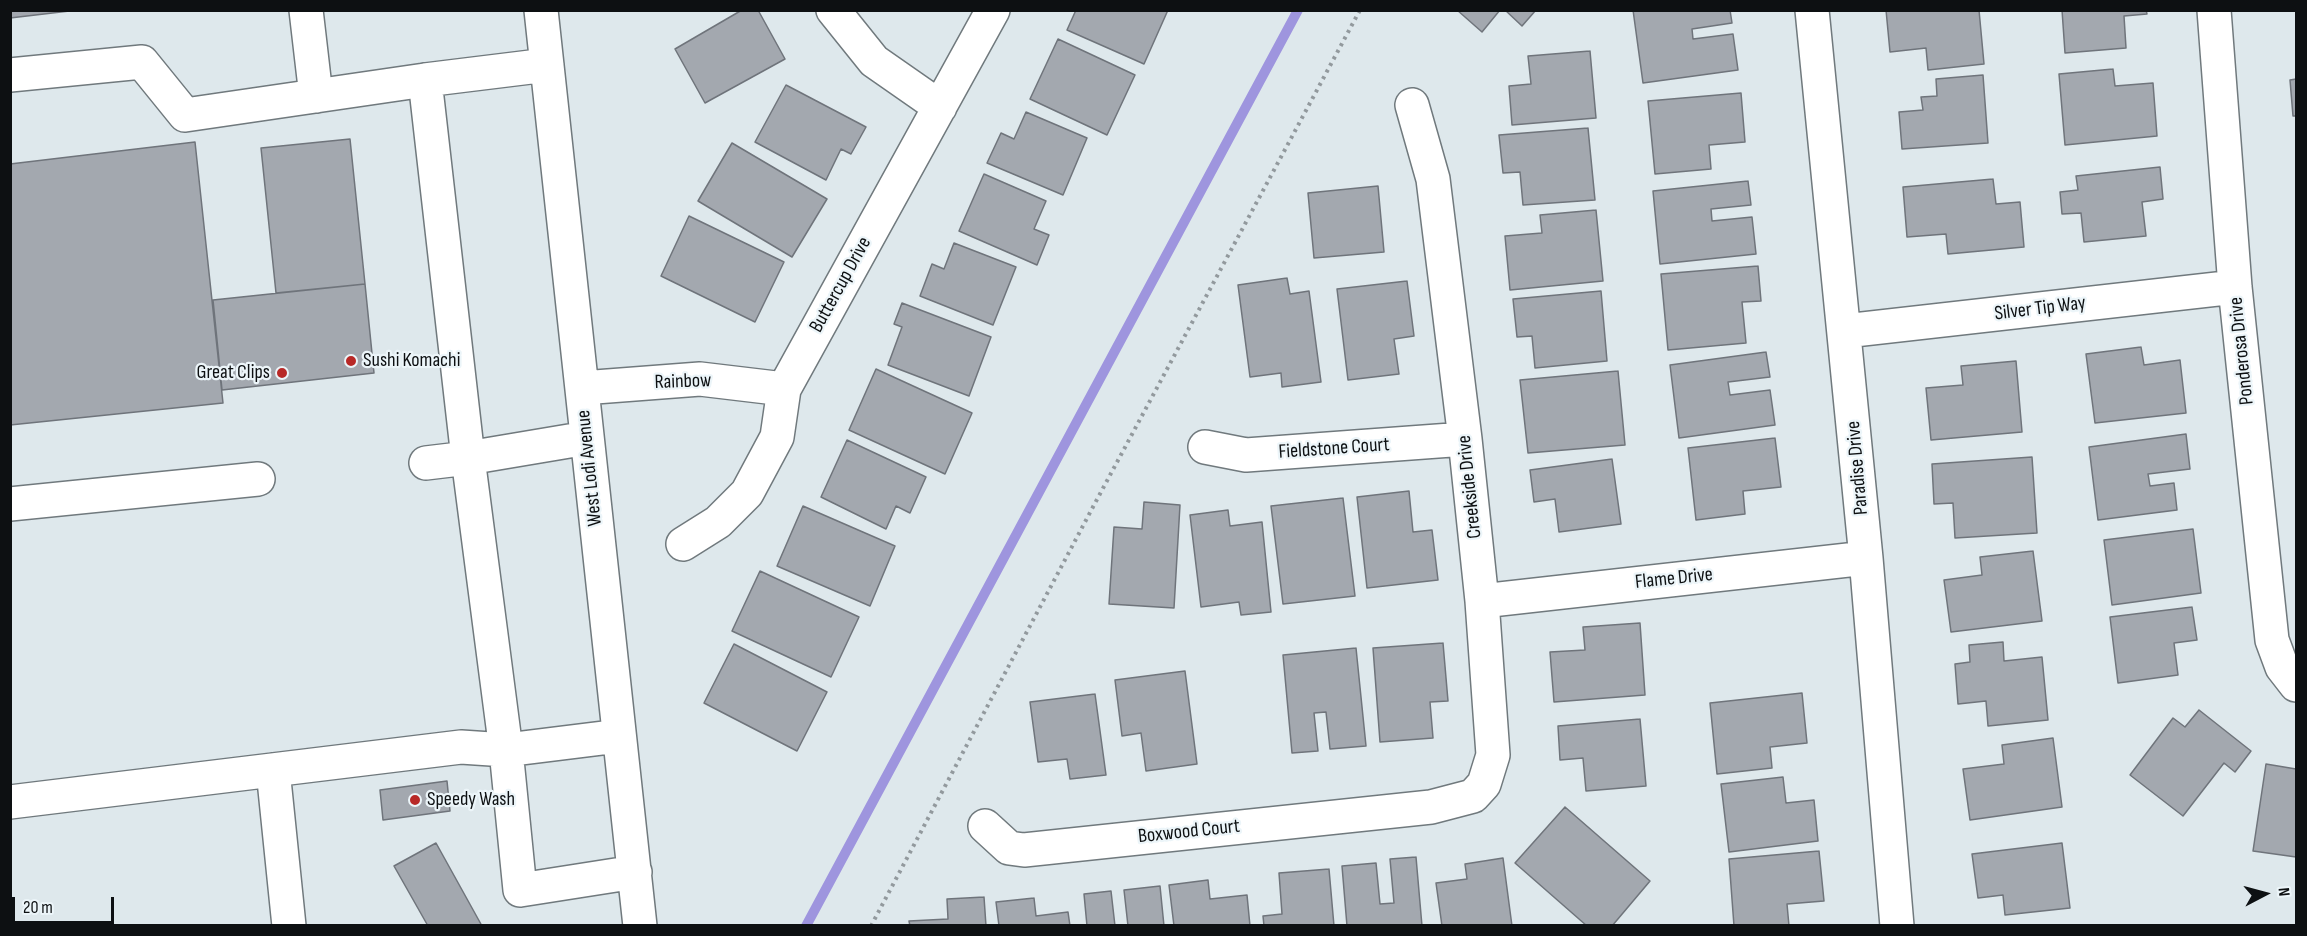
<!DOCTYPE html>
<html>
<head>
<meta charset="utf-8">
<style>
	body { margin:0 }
	#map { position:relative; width:2307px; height:936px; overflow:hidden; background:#dee8ec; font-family:"Sofia Sans Condensed",sans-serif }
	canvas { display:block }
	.frame { position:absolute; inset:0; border:12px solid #0d1012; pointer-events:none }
	.north { position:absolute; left:2235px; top:864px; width:60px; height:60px; -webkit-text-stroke:4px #ecf5f9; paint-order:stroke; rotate:84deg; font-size:16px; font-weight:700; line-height:24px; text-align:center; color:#0d1012 }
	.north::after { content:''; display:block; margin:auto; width:21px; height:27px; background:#0d1012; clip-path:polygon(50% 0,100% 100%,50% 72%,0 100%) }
	.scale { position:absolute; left:12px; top:897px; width:102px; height:27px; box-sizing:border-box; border:3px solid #0d1012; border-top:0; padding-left:8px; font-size:18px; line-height:21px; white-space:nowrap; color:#0d1012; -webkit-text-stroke:4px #ecf5f9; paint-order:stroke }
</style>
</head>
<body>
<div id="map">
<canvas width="2307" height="936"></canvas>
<div class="frame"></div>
<div class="north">N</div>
<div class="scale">20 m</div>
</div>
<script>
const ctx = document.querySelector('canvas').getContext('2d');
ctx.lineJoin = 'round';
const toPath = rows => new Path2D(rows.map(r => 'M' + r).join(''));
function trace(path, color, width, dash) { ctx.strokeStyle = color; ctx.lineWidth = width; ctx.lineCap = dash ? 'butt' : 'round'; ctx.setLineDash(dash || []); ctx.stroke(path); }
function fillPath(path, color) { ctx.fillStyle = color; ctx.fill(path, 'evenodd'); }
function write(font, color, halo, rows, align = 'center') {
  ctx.font = font + ' "Sofia Sans Condensed",sans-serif'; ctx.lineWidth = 4.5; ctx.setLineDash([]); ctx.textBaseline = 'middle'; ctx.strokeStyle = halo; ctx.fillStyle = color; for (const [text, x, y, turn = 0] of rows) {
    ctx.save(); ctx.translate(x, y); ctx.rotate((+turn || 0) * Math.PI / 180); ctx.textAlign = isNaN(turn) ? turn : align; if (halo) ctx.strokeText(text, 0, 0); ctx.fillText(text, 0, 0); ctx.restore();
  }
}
const stream = toPath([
	[806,926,1298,10]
]);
const building = toPath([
	[10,10,78,10,10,18,10,10],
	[742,10,758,10,785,59,705,103,675,49,742,10],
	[1076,10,1168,10,1144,64,1067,30,1076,10],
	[1457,10,1500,10,1482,32,1457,10],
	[1505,10,1536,10,1522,26,1505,10],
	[1633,10,1730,10,1732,23,1692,29,1693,39,1733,34,1738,70,1643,83,1633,10],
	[1886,10,1979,10,1984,64,1928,70,1926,48,1890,52,1886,10],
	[2062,10,2146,10,2147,14,2124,16,2126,48,2065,53,2062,10],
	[1058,39,1135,75,1107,135,1030,99,1058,39],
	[1590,51,1596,118,1512,125,1509,86,1531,84,1528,56,1590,51],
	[2113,69,2115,86,2153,83,2157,136,2065,145,2059,74,2113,69],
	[1983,75,1988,143,1902,149,1899,112,1923,110,1921,97,1937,96,1936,79,1983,75],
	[2296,79,2296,116,2293,116,2290,80,2296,79],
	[786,85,866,127,851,154,841,149,826,180,755,142,786,85],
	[1741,93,1745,142,1709,145,1711,169,1655,174,1648,101,1741,93],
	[1026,112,1087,138,1063,195,987,163,1001,133,1014,139,1026,112],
	[1588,128,1595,200,1523,205,1520,172,1503,173,1499,135,1588,128],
	[350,139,365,284,276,293,261,148,350,139],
	[195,142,223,403,10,425,10,164,195,142],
	[732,143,827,199,792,257,698,201,732,143],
	[2160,167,2163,199,2142,202,2146,236,2084,242,2081,213,2062,214,2060,192,2078,190,2076,176,2160,167],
	[984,174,1046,201,1034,229,1049,235,1037,265,959,231,984,174],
	[1993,179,1996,204,2020,202,2024,247,1948,254,1946,234,1907,237,1903,187,1993,179],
	[1748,181,1751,205,1711,209,1712,221,1752,217,1756,254,1660,264,1653,191,1748,181],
	[1378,186,1384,252,1314,258,1308,193,1378,186],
	[1596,210,1603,281,1510,290,1505,236,1542,233,1540,215,1596,210],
	[689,216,784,262,755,322,661,276,689,216],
	[954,243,1016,267,993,325,920,296,932,264,944,269,954,243],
	[1758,266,1761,301,1742,302,1746,343,1668,350,1661,274,1758,266],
	[1287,278,1290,294,1309,291,1321,382,1282,387,1281,373,1250,377,1238,285,1287,278],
	[1407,281,1414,336,1394,339,1399,374,1348,380,1337,289,1407,281],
	[365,284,374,373,222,390,213,300,365,284],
	[1601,291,1607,361,1535,368,1532,336,1517,337,1513,299,1601,291],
	[902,303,991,337,969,396,888,365,902,327,894,324,902,303],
	[2141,347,2144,365,2180,360,2186,413,2095,423,2086,354,2141,347],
	[1766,352,1770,377,1728,382,1730,395,1770,390,1775,425,1679,438,1670,365,1766,352],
	[2016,361,2022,432,1931,440,1926,388,1963,385,1961,366,2016,361],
	[876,369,972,413,945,474,849,430,876,369],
	[1618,371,1625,445,1528,453,1520,380,1618,371],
	[2186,434,2190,469,2148,474,2150,486,2174,483,2177,510,2098,520,2089,447,2186,434],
	[1775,438,1781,487,1743,491,1745,514,1696,520,1688,448,1775,438],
	[847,440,926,477,910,513,896,506,886,529,821,497,847,440],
	[2032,457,2037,533,1955,538,1953,503,1934,504,1932,464,2032,457],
	[1612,459,1621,524,1559,532,1555,499,1534,502,1530,470,1612,459],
	[1409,491,1413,532,1432,530,1438,580,1367,588,1357,497,1409,491],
	[1343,498,1355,596,1283,604,1271,506,1343,498],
	[1144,502,1180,505,1174,608,1109,604,1114,527,1142,529,1144,502],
	[803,506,895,546,870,606,777,566,803,506],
	[1228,510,1230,526,1262,522,1271,612,1241,615,1239,602,1201,607,1190,515,1228,510],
	[2193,529,2201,593,2112,605,2104,540,2193,529],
	[2033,551,2042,621,1951,632,1944,580,1982,575,1980,557,2033,551],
	[760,571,859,617,831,677,732,631,760,571],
	[2192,607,2197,640,2174,643,2178,675,2118,683,2110,617,2192,607],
	[1640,623,1645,695,1554,702,1550,652,1585,650,1583,627,1640,623],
	[2003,642,2004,661,2042,657,2048,720,1988,726,1986,701,1958,704,1955,664,1970,662,1969,645,2003,642],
	[1443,643,1448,701,1430,702,1433,738,1380,742,1373,648,1443,643],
	[734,644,827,692,797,751,704,703,734,644],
	[1356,648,1366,746,1330,749,1326,712,1314,713,1318,751,1292,753,1283,655,1356,648],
	[1185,671,1197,764,1146,771,1141,733,1122,736,1115,680,1185,671],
	[1802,693,1807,743,1770,747,1772,768,1717,774,1710,703,1802,693],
	[1095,694,1106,775,1070,779,1067,759,1038,762,1030,702,1095,694],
	[2199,710,2251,751,2235,772,2224,763,2183,816,2130,775,2173,718,2185,727,2199,710],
	[1640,719,1646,786,1586,791,1583,758,1560,760,1558,726,1640,719],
	[2053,738,2062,807,1970,820,1963,769,2004,764,2002,745,2053,738],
	[2266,764,2296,769,2296,857,2253,851,2266,764],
	[1783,777,1786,803,1814,800,1818,841,1729,852,1721,784,1783,777],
	[447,781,450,811,383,820,380,790,447,781],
	[1565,807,1650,881,1612,926,1587,926,1515,863,1565,807],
	[436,843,482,926,428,926,394,866,436,843],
	[2062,843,2070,908,2005,915,2003,895,1978,898,1972,854,2062,843],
	[1819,851,1824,901,1787,904,1789,926,1734,926,1729,859,1819,851],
	[1416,857,1422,926,1347,926,1342,866,1376,863,1380,904,1394,903,1390,859,1416,857],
	[1503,858,1512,926,1442,926,1436,883,1467,879,1465,864,1503,858],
	[1329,869,1334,926,1264,926,1263,916,1282,914,1279,873,1329,869],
	[1208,880,1210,899,1247,895,1250,926,1174,926,1169,885,1208,880],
	[1160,886,1164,926,1128,926,1124,890,1160,886],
	[1111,891,1115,926,1087,926,1084,894,1111,891],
	[984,897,986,926,910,926,909,921,948,919,947,899,984,897],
	[1034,898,1036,916,1068,912,1070,926,999,926,996,902,1034,898]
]);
const path = toPath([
	[871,926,1094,505,1360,10]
]);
const minor = toPath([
	[306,10,316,96],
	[541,10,640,926],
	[833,10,874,61,940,107],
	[1812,10,1866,558,1897,926],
	[2214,10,2235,287,2272,640,2282,667,2296,685],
	[10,75,142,62,185,115,425,80,547,65],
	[425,80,468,458,506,750,520,890,635,872],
	[1845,331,2235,287],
	[582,388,700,379,784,389],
	[1205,447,1246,455,1465,439],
	[426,463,468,458,587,438],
	[10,504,258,479],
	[683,544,718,522,747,493,777,437,784,389,993,10],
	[1482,601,1866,558],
	[273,770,289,926],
	[10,802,461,747,506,750,619,736],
	[985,826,1009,848,1024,850,1431,807,1473,796,1484,784,1493,755,1482,601,1465,439,1433,179,1412,105]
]);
const markers = [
	[351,361,6,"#b82927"],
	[282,373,6,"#b82927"],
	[415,800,6,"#b82927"]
];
const streetNames = [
	["Buttercup Drive",841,285,-61],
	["Silver Tip Way",2040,309,-7],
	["Ponderosa Drive",2242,351,-96],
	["Rainbow",683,382,-2],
	["Fieldstone Court",1334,449,-4],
	["West Lodi Avenue",590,468,-96],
	["Paradise Drive",1858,468,-95],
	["Creekside Drive",1470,487,-96],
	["Flame Drive",1674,579,-6],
	["Boxwood Court",1189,832,-6]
];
const poiNames = [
	["Sushi Komachi",363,361],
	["Great Clips",270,373,"right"],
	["Speedy Wash",427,800]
];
trace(stream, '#9e95de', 10);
fillPath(building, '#a3a8af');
trace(building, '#6f747b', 1.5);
trace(minor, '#70797d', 36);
trace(path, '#92999d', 4, [3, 4.5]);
trace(minor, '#fff', 33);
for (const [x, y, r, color] of markers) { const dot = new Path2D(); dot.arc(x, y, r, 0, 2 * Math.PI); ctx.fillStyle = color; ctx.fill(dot); trace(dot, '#ecf5f9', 2); }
write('20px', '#0d1012', '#ecf5f9', streetNames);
write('20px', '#0d1012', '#ecf5f9', poiNames, 'left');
</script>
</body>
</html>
